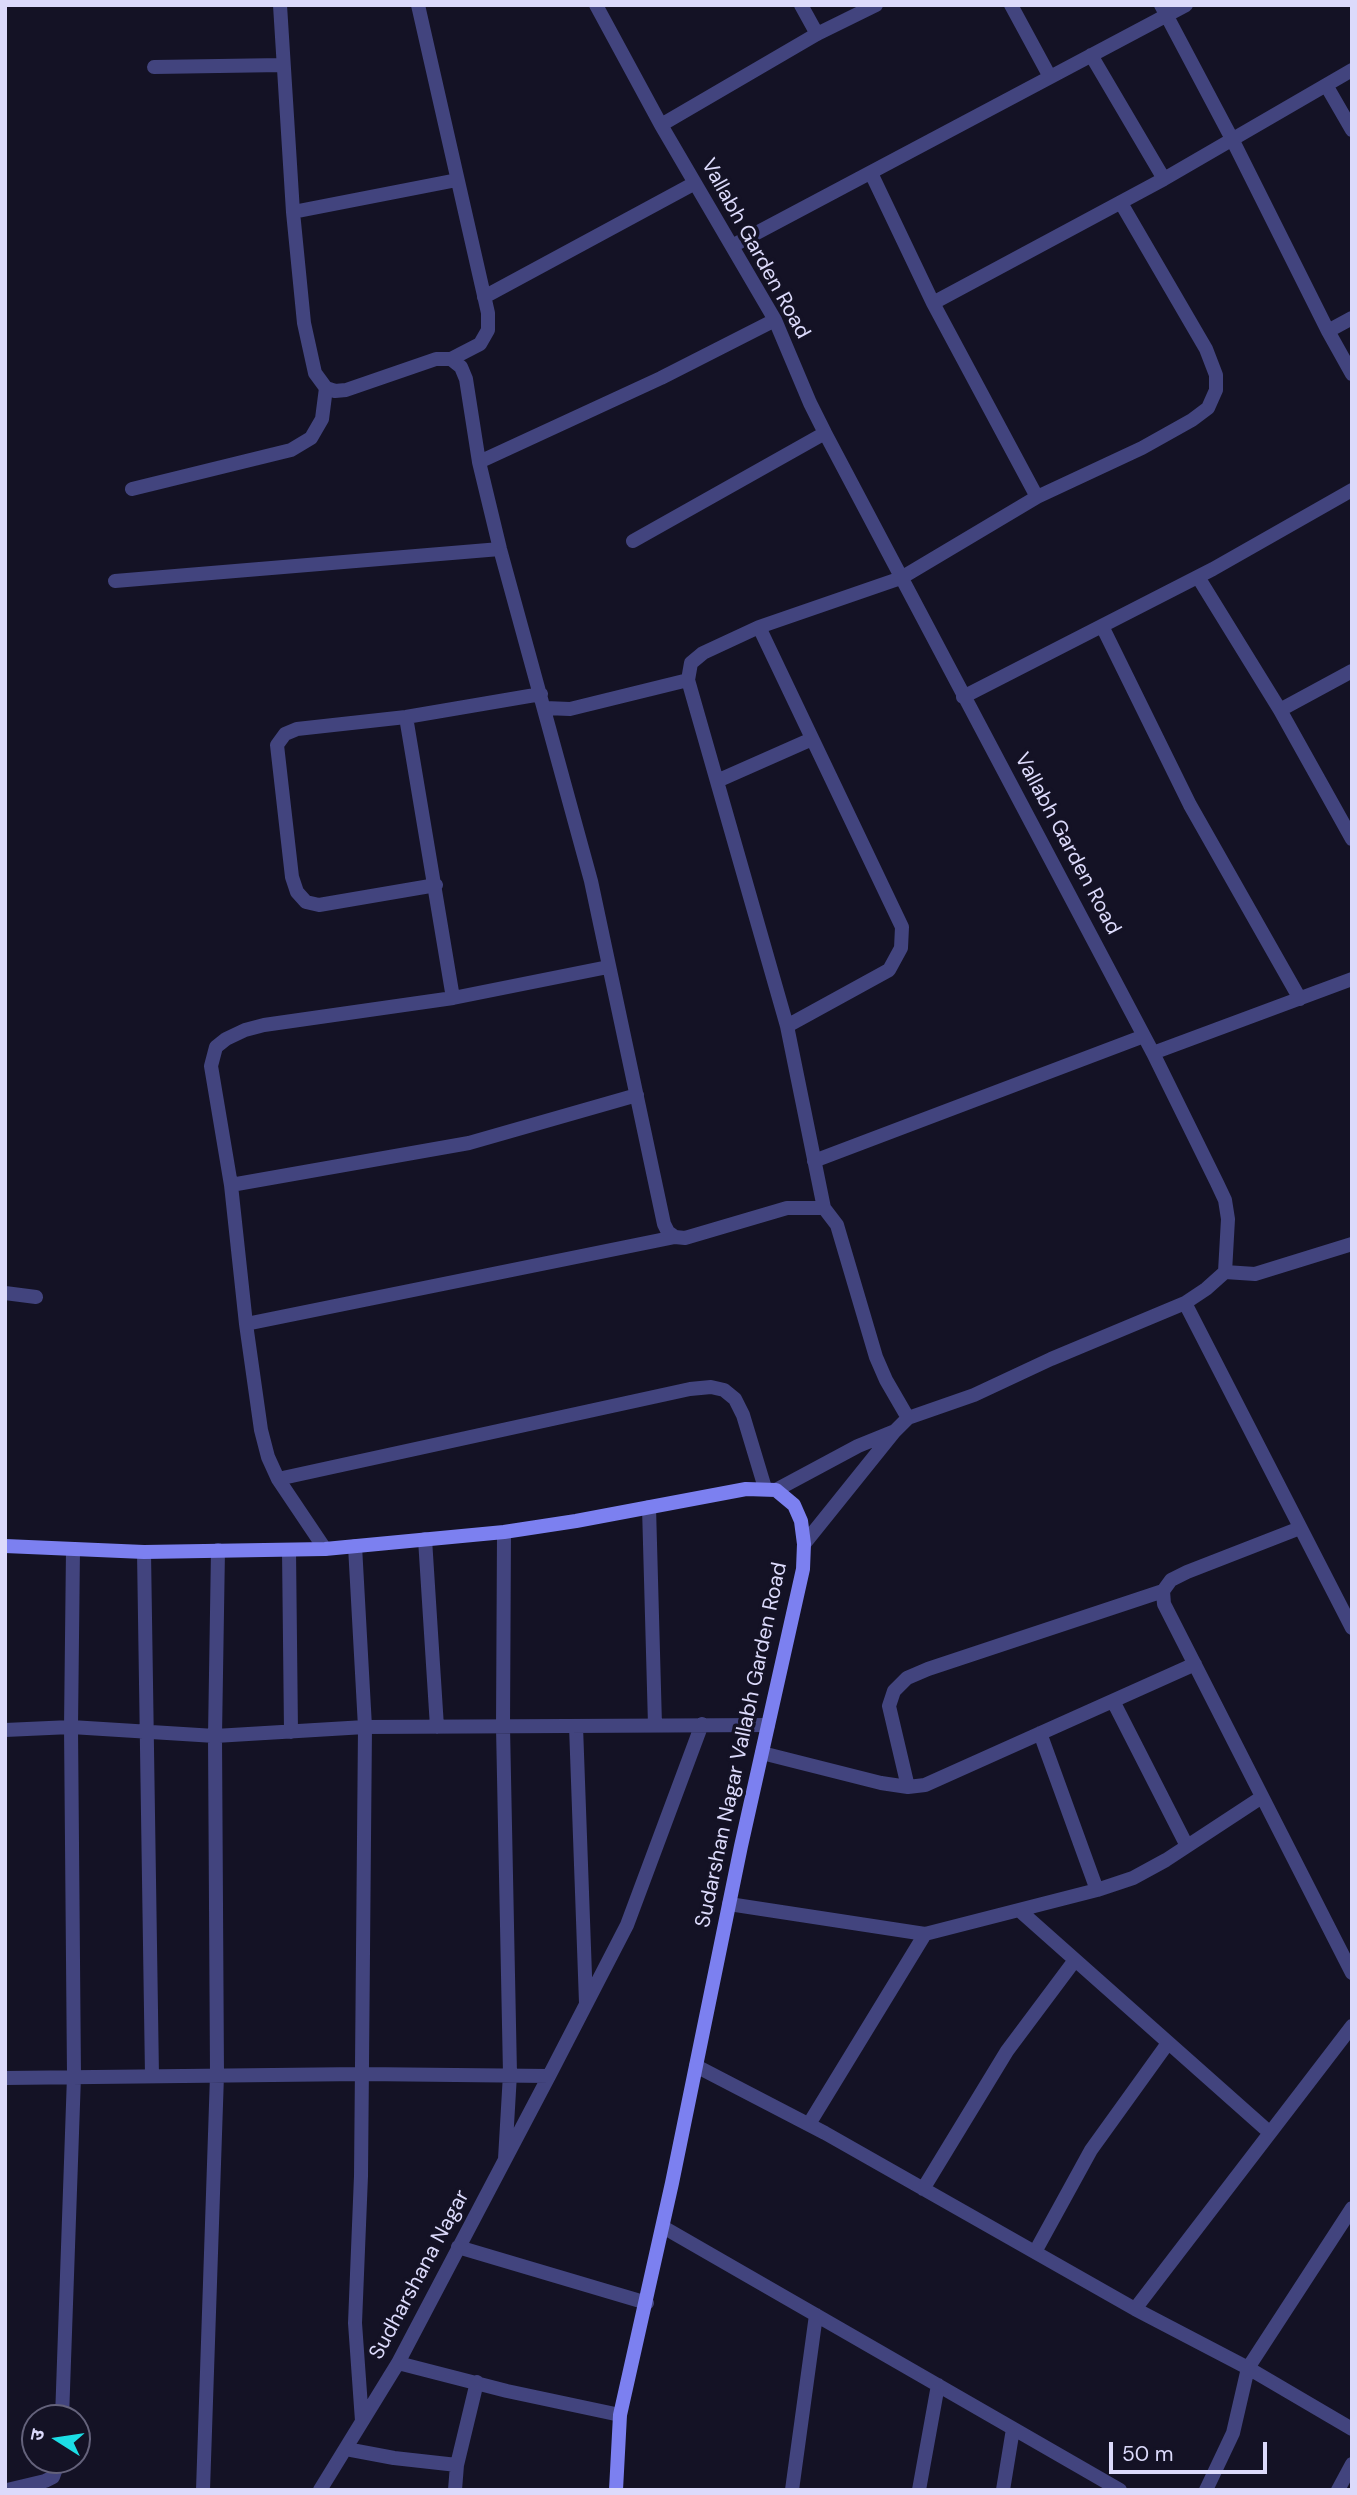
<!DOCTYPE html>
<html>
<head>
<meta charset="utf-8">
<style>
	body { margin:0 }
	#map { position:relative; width:1357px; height:2495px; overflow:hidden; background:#141225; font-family:"DM Sans","Noto Sans Devanagari",sans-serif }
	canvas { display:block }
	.frame { position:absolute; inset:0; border:7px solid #dcdafb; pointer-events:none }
	.north { position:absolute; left:21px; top:2404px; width:70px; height:70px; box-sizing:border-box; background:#141225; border:2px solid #64627b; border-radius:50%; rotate:282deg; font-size:19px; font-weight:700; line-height:28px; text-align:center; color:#dcdafb }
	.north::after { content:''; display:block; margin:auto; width:24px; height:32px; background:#1cdee5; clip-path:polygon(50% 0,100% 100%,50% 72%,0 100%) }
	.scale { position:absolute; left:1109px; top:2442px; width:158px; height:32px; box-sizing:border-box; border:4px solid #dcdafb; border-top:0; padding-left:9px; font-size:21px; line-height:24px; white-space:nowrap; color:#dcdafb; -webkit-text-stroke:5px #141225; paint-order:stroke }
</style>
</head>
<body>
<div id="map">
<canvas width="1357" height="2495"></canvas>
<div class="frame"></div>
<div class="north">उ</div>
<div class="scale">50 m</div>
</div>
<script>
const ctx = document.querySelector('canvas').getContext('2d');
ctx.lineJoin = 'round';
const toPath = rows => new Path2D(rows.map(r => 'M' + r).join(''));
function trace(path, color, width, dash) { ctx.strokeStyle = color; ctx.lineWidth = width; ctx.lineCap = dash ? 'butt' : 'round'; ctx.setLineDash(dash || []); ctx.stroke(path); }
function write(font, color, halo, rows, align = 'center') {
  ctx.font = font + ' "DM Sans",sans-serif'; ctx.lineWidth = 7; ctx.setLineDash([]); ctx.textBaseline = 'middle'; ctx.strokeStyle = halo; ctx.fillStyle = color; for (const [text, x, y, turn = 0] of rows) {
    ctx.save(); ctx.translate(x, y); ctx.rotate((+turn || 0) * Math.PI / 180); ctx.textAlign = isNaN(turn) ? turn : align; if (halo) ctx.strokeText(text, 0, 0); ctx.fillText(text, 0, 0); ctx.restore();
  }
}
const street = toPath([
	[280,5,293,212,304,323,315,373,326,388,335,391,346,390,436,359,451,359,461,367,466,379,479,462,500,549,591,881,664,1224,668,1232,675,1237,685,1238,787,1208,824,1208,837,1225,876,1357,886,1380,908,1418],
	[418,5,488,313,488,330,480,344,451,359],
	[596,5,661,125,775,320,810,403,825,433,1153,1053,1217,1183,1225,1200,1228,1219,1225,1272,1206,1289,1185,1303,1051,1359,974,1395,908,1418,895,1431,858,1446,776,1490],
	[801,5,817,34],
	[1011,5,1050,77],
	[1161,5,1232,139,1328,331,1352,374],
	[1091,55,1164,179],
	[154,67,283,65],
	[1326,85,1352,130],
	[661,125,817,34,876,5],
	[871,173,933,303,1037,497],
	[293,212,457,180],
	[732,246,1186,5],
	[484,297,695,183],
	[933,303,1164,179,1352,70],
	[1328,331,1352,318],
	[479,462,661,378,775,320],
	[132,489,291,450,311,438,322,419,326,388],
	[633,541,825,433],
	[1198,577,1280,710,1352,839],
	[115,581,500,549],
	[1102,626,1190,805,1300,999],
	[759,627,902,927,901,948,889,970,787,1026,824,1208],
	[963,697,1213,569,1352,490],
	[545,708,570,709,688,680],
	[1280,710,1352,671],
	[406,717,453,998],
	[717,781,812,739],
	[436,885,319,905,306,902,297,892,292,877,277,745,285,734,297,729,406,717,541,694],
	[787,1026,688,680,691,663,703,653,759,627,901,578,1037,497,1142,448,1192,420,1208,408,1216,390,1216,375,1206,349,1121,203],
	[1153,1053,1352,979],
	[814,1161,1144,1036],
	[231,1185,469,1143,637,1095],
	[1225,1272,1255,1274,1352,1244],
	[5,1293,36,1297],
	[1185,1303,1352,1628],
	[246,1324,675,1237],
	[278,1479,690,1389,711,1387,724,1390,735,1399,743,1415,765,1488],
	[649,1507,655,1725],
	[1300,1528,1187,1572,1171,1580,1163,1591,1164,1604,1352,1973],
	[504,1532,503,1727,510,2074,505,2159],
	[425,1539,437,1727],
	[804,1544,894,1432],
	[355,1546,365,1727,361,2176,355,2323,362,2421],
	[325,1549,278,1479,268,1457,261,1430,246,1324,231,1185,211,1066,216,1047,226,1039,245,1030,264,1025,453,998,608,967],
	[289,1550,291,1732],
	[144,1552,152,2076],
	[1113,1701,1187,1846],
	[576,1726,586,2003],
	[5,1730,71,1727,215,1736,365,1727,768,1725],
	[1040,1733,1097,1890],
	[762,1753,881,1783,908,1787,925,1785,1195,1664],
	[908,1787,889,1706,894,1691,907,1678,928,1669,1163,1591],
	[729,1904,925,1934,1097,1890,1133,1878,1166,1860,1262,1797],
	[1019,1910,1269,2132],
	[696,2066,825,2133,1135,2309,1248,2368,1352,2429],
	[5,2078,362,2074,549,2076,627,1925,702,1724],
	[809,2124,925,1934],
	[923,2189,1007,2051,1075,1960],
	[663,2227,1120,2490],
	[458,2247,647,2303],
	[1035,2252,1091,2150,1168,2043],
	[1135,2309,1352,2026],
	[398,2363,507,2391,620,2415],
	[62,2418,74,2076,71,1727,73,1549],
	[346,2449,394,2458,457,2465],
	[7,2490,45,2481,53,2477,59,2460],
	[203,2490,217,2075,215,1736,218,1550],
	[320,2490,398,2363,549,2076],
	[455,2490,457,2465,477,2382],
	[792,2490,816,2315],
	[919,2490,938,2385],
	[1003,2490,1013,2429],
	[1206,2490,1233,2433,1248,2368,1352,2208],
	[1338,2490,1352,2464]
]);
const secondary = toPath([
	[5,1546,144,1552,325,1549,504,1532,576,1521,746,1489,776,1490,794,1505,801,1521,804,1544,803,1569,741,1846,672,2183,620,2415,616,2490]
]);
const streetNames = [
	["Vallabh Garden Road",755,249,61],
	["Vallabh Garden Road",1067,844,62],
	["Sudarshan Nagar Vallabh Garden Road",742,1745,-78],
	["Sudharshana Nagar",420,2275,-62]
];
trace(street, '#42447e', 14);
trace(secondary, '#7c80f0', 14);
write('21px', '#dcdafb', '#141225', streetNames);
</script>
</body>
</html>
